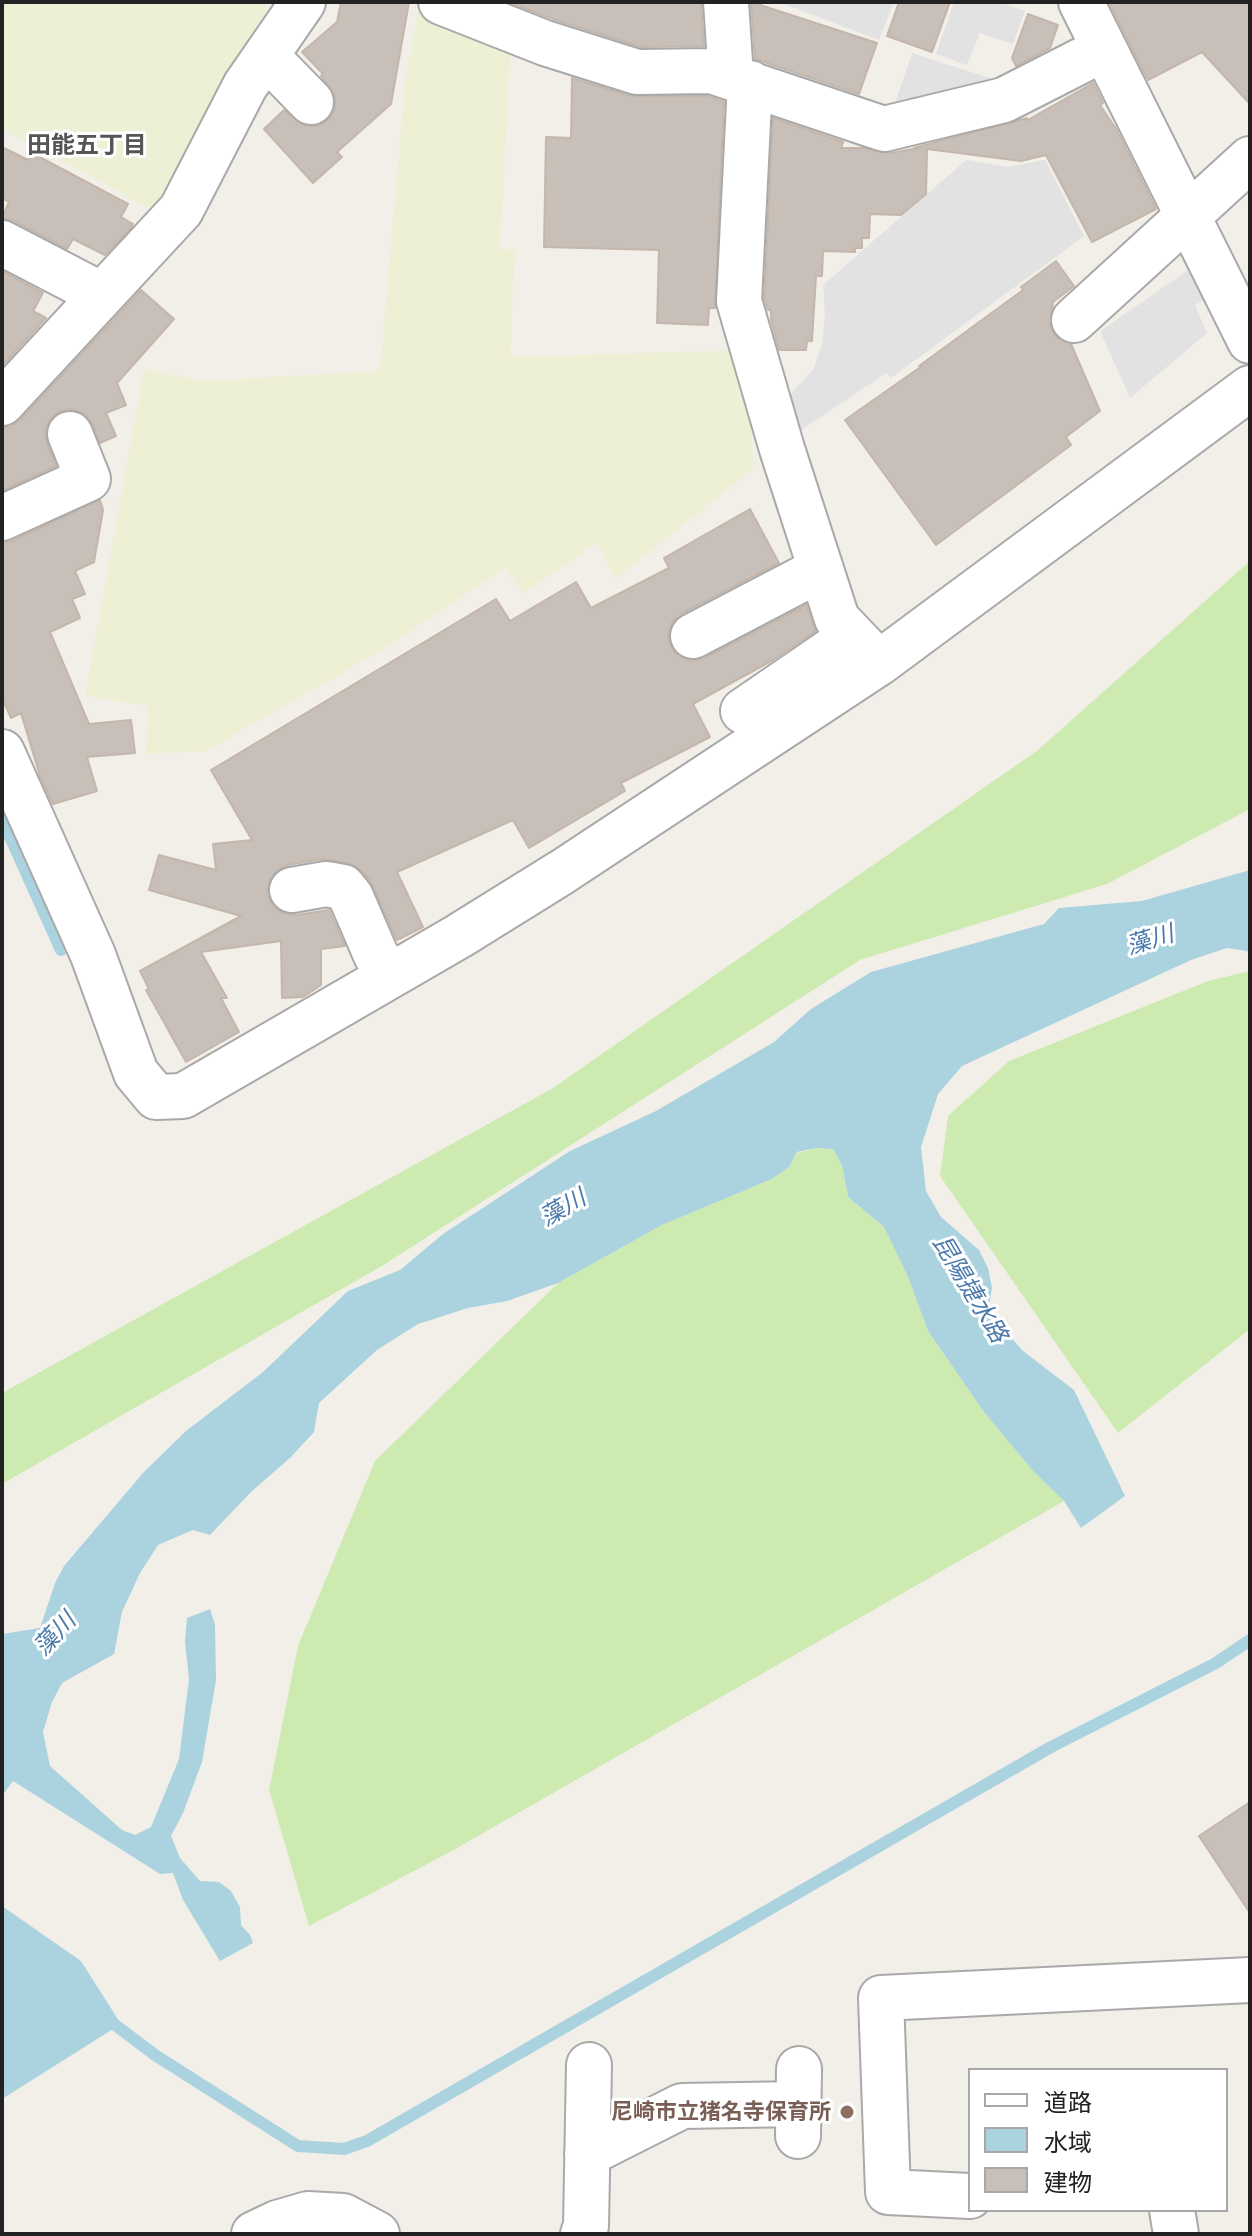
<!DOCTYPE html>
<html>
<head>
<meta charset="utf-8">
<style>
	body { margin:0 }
	#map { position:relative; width:1252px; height:2236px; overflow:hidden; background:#f2efe9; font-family:"Asap Condensed","Noto Sans JP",sans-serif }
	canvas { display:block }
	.frame { position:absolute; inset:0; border:4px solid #222; pointer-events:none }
	.legend { position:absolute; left:968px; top:2068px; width:260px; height:144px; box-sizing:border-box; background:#fff; border:2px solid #a7a7a7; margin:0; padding:10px 14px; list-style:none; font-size:24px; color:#222 }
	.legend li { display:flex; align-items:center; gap:16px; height:40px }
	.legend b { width:40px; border:2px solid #a7a7a7 }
</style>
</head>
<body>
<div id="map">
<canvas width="1252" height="2236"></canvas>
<div class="frame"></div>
<ul class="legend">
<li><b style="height:10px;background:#fff"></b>道路</li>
<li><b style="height:22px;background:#aad3df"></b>水域</li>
<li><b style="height:22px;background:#c7bfb8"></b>建物</li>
</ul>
</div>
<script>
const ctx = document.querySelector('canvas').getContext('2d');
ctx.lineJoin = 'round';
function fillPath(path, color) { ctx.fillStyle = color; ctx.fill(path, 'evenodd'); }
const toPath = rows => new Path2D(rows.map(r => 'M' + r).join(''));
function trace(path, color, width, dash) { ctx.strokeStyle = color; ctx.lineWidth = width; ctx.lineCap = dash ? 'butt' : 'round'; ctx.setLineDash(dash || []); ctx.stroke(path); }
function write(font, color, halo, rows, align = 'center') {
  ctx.font = font + ' "Asap Condensed","Noto Sans JP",sans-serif'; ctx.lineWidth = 6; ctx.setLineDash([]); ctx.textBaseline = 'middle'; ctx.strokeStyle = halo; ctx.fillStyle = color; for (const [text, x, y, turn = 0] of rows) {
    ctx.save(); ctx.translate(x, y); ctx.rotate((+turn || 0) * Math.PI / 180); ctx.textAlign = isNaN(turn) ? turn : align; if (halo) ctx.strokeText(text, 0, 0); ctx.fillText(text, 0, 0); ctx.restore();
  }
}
const farmland = toPath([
	[2,2,259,2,280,13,160,214,2,129],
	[420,2,511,40,500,248,515,251,510,357,744,350,754,468,616,579,597,543,524,593,505,568,382,650,206,751,146,754,147,706,85,696,144,369,203,381,380,371,405,83]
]);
const grass = toPath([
	[1250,561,1250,809,1107,884,860,960,382,1266,2,1484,2,1393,553,1088,1038,750],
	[1250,971,1250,1329,1118,1433,940,1176,948,1116,1009,1061,1208,981],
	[816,1148,833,1149,842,1165,848,1197,884,1227,908,1277,928,1331,984,1412,1034,1472,1064,1501,450,1852,309,1926,269,1790,298,1646,375,1461,558,1283,662,1225,772,1179,789,1167,797,1153]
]);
const parking = toPath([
	[779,2,894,2,879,40],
	[954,2,1000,2,1025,11,1013,44,980,33,967,65,936,54],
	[912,53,999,81,890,118],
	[966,160,1009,167,1045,160,1084,236,891,378,886,373,792,436,781,404,813,370,822,344,825,317,823,285],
	[1187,271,1196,274,1206,298,1195,305,1207,333,1130,398,1100,331]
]);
const water = toPath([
	[1250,870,1250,959,1247,951,1227,948,1191,960,962,1066,938,1094,921,1147,926,1191,941,1217,979,1250,988,1268,992,1288,988,1312,1023,1351,1074,1390,1125,1496,1081,1528,1064,1501,1034,1472,984,1412,928,1331,908,1277,884,1227,848,1197,842,1165,833,1149,816,1148,797,1152,789,1167,772,1179,662,1225,558,1283,507,1301,468,1308,418,1324,377,1350,319,1403,314,1432,291,1457,251,1492,210,1535,193,1530,158,1545,140,1573,122,1612,114,1654,62,1683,52,1702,43,1732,50,1766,122,1830,135,1835,151,1827,179,1759,189,1679,185,1642,187,1618,210,1609,215,1625,216,1680,202,1762,183,1813,171,1836,180,1858,200,1881,219,1882,231,1891,240,1907,241,1925,250,1935,253,1943,220,1961,183,1900,173,1873,160,1874,13,1781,2,1796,2,1634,40,1628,55,1583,64,1566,143,1473,186,1431,263,1372,348,1291,400,1270,443,1234,570,1151,656,1111,774,1042,811,1009,871,972,1044,924,1059,908,1142,901],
	[2,1906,81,1961,121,2024,2,2099]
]);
const stream = toPath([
	[2,819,61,950],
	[106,2018,155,2055,298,2146,344,2149,367,2141,1051,1747,1216,1663,1250,1640]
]);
const building = toPath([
	[341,2,409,2,391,104,337,152,342,157,313,183,264,129,284,110,305,126,318,126,329,119,335,108,335,95,321,76,323,74,302,52,337,22,341,2],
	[509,2,701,2,704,46,641,47,553,19,509,2],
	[751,2,877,43,859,94,755,59,751,2],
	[899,2,950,2,932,52,887,36,899,2],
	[1109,2,1250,2,1250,104,1202,52,1148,80,1109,2],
	[1028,14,1058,25,1050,48,1016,66,1012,58,1028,14],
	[572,78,630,96,707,96,724,102,715,308,709,308,708,325,657,323,659,250,544,247,546,137,571,138,572,78],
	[1093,83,1103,103,1100,105,1116,129,1156,209,1092,242,1046,155,1021,161,927,149,926,194,901,215,870,214,869,238,862,238,862,248,855,248,855,252,823,251,822,276,816,276,812,341,807,341,806,350,779,350,771,320,771,310,768,310,764,298,773,118,843,142,841,148,863,148,890,153,920,148,914,148,1027,118,1026,121,1093,83],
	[2,147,28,160,32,153,128,204,121,217,133,224,131,228,105,255,73,239,67,249,14,221,2,218,9,202,2,198,2,147],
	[1056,261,1074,286,1053,302,1050,326,1056,337,1071,344,1100,411,1066,437,1071,445,936,545,845,420,922,366,919,366,1023,290,1021,287,1056,261],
	[2,271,43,293,33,311,46,318,2,366,2,271],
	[141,290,174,319,117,383,126,405,106,413,116,436,100,443,93,425,85,414,73,409,60,411,50,419,45,431,47,443,56,466,2,491,2,427,10,427,20,420,141,290],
	[100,500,103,510,94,562,75,571,85,594,72,599,80,618,50,632,89,724,131,720,135,753,87,757,97,791,53,804,40,776,21,713,11,718,2,698,2,543,12,541,100,500],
	[750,509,779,563,681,614,672,622,668,634,671,648,680,657,691,661,704,658,806,605,816,631,773,660,693,704,710,737,621,783,625,791,529,848,513,820,397,872,423,927,397,940,371,882,362,871,348,863,322,859,288,865,277,870,269,881,267,894,273,907,283,913,296,915,329,910,345,946,321,949,321,985,303,997,282,998,281,941,201,952,227,998,221,998,239,1032,186,1062,146,990,149,989,140,971,241,916,149,890,159,855,216,870,213,844,252,840,211,770,496,599,510,621,576,582,591,608,669,568,664,558,750,509],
	[1250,1802,1250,1913,1199,1836,1250,1802]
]);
const minor = toPath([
	[441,2,545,43,637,72,711,71,884,129,1004,100,1104,49],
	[726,2,731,77],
	[1081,2,1250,341],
	[266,56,311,102],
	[750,83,739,301,782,449,837,619,879,663],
	[2,243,102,295],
	[1074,320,1250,159],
	[2,403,181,210,245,86,303,2],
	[2,518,88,479,70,434],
	[693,636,821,569],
	[743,711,851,637],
	[2,752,93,955,136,1073,156,1097,183,1096,459,936,562,872,879,663,1250,388],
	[292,890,326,884,343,887,351,897,376,955,390,976],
	[798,2136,799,2069],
	[587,2154,682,2106,799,2104],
	[970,2196,888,2192,881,1998,1250,1980],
	[1172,2210,1176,2234],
	[254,2234,277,2223,308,2214,343,2216,377,2234],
	[583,2234,586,2226,589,2065]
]);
const markers = [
	[847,2112,8,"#8d6e63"]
];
const educationNames = [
	["尼崎市立猪名寺保育所",831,2112]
];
const neighbourhoodNames = [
	["田能五丁目",87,145]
];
const waterNames = [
	["藻川",1150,940,-17],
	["藻川",563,1208,-30],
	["昆陽捷水路",970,1289,59],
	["藻川",55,1634,-47]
];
fillPath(farmland, '#eef0d5');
fillPath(grass, '#cdebb0');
fillPath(parking, '#e2e2e2');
fillPath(water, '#aad3df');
trace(stream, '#aad3df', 12);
fillPath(building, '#c7bfb8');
trace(building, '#c4b6ab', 2);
trace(minor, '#a9a9a9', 48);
trace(minor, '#fff', 44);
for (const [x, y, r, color] of markers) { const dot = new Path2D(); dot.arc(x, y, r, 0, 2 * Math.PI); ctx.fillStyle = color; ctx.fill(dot); trace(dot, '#fff', 3); }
write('bold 22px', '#785e54', '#fff', educationNames, 'right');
write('bold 24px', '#555', '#fff', neighbourhoodNames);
write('italic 24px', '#4a7aab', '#fff', waterNames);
</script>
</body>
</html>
